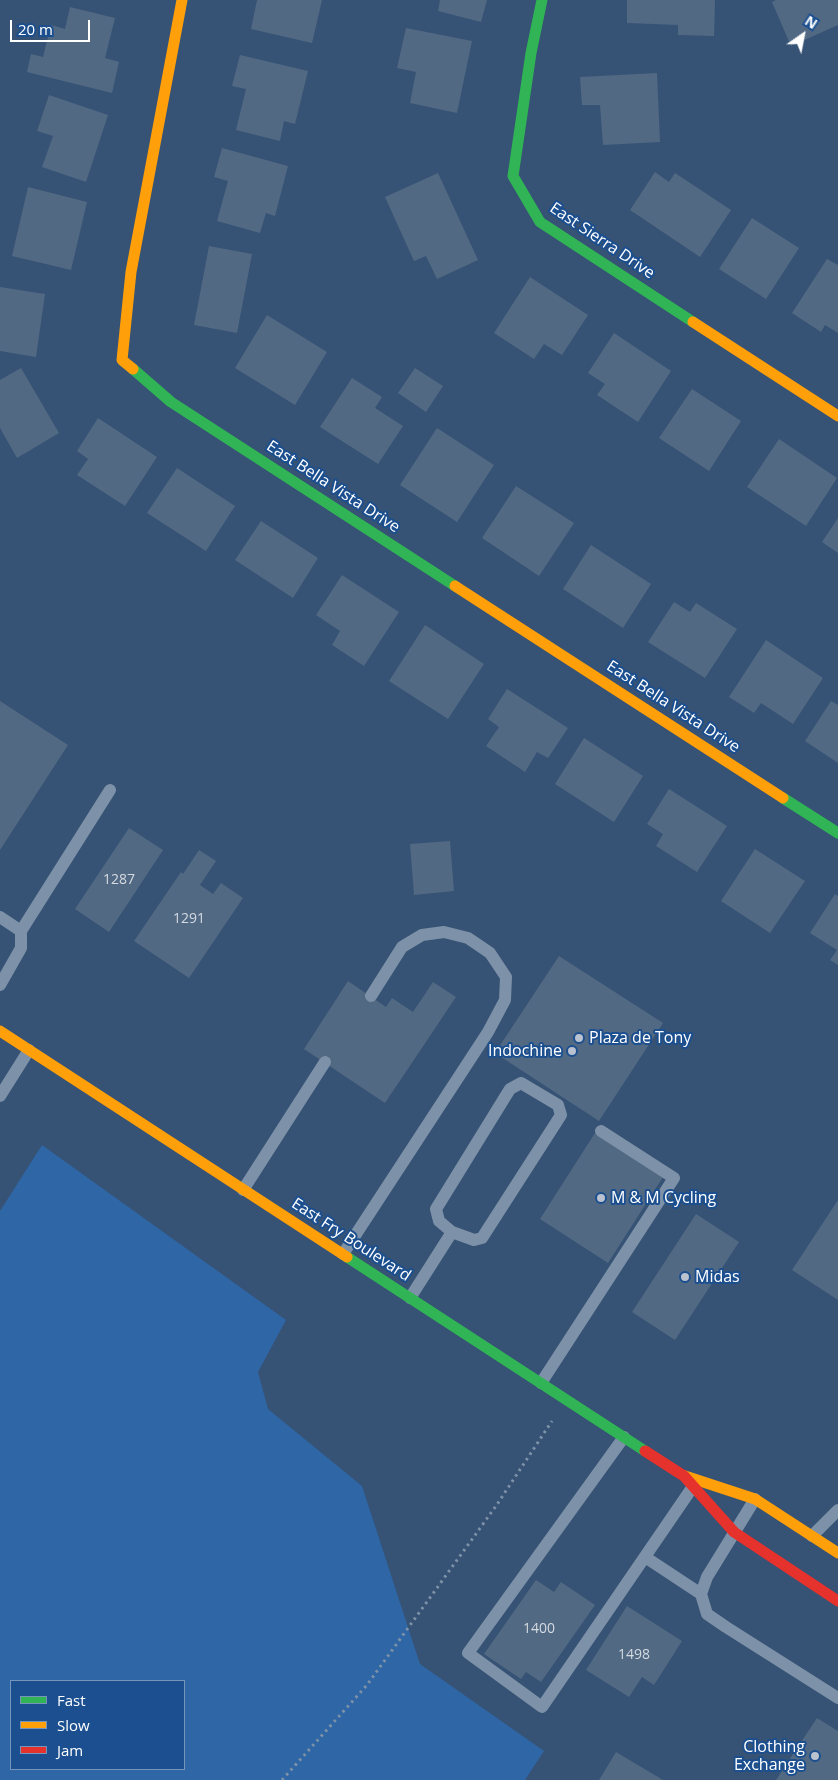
<!DOCTYPE html>
<html>
<head>
<meta charset="utf-8">
<style>
	body { margin:0 }
	#map { position:relative; width:838px; height:1780px; overflow:hidden; background:#365274; font-family:"Open Sans",sans-serif }
	canvas { display:block }
	.legend { position:absolute; left:10px; top:1680px; width:175px; height:90px; box-sizing:border-box; background:#1b4f8f; border:1px solid #7695bc; margin:0; padding:6px 9px; list-style:none; font-size:15px; color:#fff }
	.legend li { display:flex; align-items:center; gap:10px; height:25px }
	.legend b { width:25px; border:1px solid #7695bc }
	.north { position:absolute; left:778px; top:10px; width:50px; height:50px; -webkit-text-stroke:4px #1b4f8f; paint-order:stroke; rotate:33deg; font-size:14px; font-weight:700; line-height:20px; text-align:center; color:#fff }
	.north::after { content:''; display:block; margin:auto; width:18px; height:22px; background:#fff; clip-path:polygon(50% 0,100% 100%,50% 72%,0 100%) }
	.scale { position:absolute; left:10px; top:20px; width:80px; height:22px; box-sizing:border-box; border:2px solid #fff; border-top:0; padding-left:6px; font-size:15px; line-height:18px; white-space:nowrap; color:#fff; -webkit-text-stroke:4px #1b4f8f; paint-order:stroke }
</style>
</head>
<body>
<div id="map">
<canvas width="838" height="1780"></canvas>
<ul class="legend">
<li><b style="height:6px;background:#30b455"></b>Fast</li>
<li><b style="height:6px;background:#ff9f0a"></b>Slow</li>
<li><b style="height:6px;background:#e5322d"></b>Jam</li>
</ul>
<div class="north">N</div>
<div class="scale">20 m</div>
</div>
<script>
const ctx = document.querySelector('canvas').getContext('2d');
ctx.lineJoin = 'round';
function fillPath(path, color) { ctx.fillStyle = color; ctx.fill(path, 'evenodd'); }
const toPath = rows => new Path2D(rows.map(r => 'M' + r).join(''));
function trace(path, color, width, dash) { ctx.strokeStyle = color; ctx.lineWidth = width; ctx.lineCap = dash ? 'butt' : 'round'; ctx.setLineDash(dash || []); ctx.stroke(path); }
function write(font, color, halo, rows, align = 'center') {
  ctx.font = font + ' "Open Sans",sans-serif'; ctx.lineWidth = 4; ctx.setLineDash([]); ctx.textBaseline = 'middle'; ctx.strokeStyle = halo; ctx.fillStyle = color; for (const [text, x, y, turn = 0] of rows) {
    ctx.save(); ctx.translate(x, y); ctx.rotate((+turn || 0) * Math.PI / 180); ctx.textAlign = isNaN(turn) ? turn : align; if (halo) ctx.strokeText(text, 0, 0); ctx.fillText(text, 0, 0); ctx.restore();
  }
}
const green = toPath([
	[42,1145,286,1320,258,1372,268,1409,362,1486,420,1664,544,1751,525,1780,0,1780,0,1211],
	[11,1681,184,1681,184,1769,11,1769]
]);
const building = toPath([
	[257,0,322,0,312,43,251,29],
	[440,0,487,0,481,22,438,11],
	[627,0,715,0,714,36,678,35,678,25,627,23],
	[776,0,838,0,838,25,791,46,772,2],
	[70,7,115,18,105,58,119,62,112,93,27,72,31,54,43,57,51,25,65,29],
	[406,28,472,41,457,113,410,103,416,72,397,68],
	[240,55,308,71,295,124,284,121,280,141,236,130,246,89,232,86],
	[657,73,660,142,603,145,600,105,582,105,580,77],
	[49,95,108,115,86,182,42,167,53,136,37,131],
	[222,148,288,166,275,216,266,213,260,233,217,221,228,181,214,177],
	[655,172,669,182,675,173,731,210,700,257,630,210],
	[438,173,478,260,437,279,426,256,414,261,385,197],
	[28,187,87,202,71,270,12,256],
	[752,218,799,248,766,299,719,269],
	[209,246,252,254,237,333,194,325],
	[827,259,838,265,838,333,825,325,821,332,792,313],
	[530,277,588,315,562,355,544,344,534,359,494,333],
	[0,287,45,294,36,357,0,351],
	[267,315,327,352,295,405,235,368],
	[614,333,671,371,638,422,597,395,605,384,588,373],
	[21,368,59,433,17,458,0,428,0,380],
	[415,368,443,386,426,412,398,393],
	[352,378,382,397,375,408,403,426,378,464,320,427],
	[692,389,741,421,709,471,659,438],
	[98,418,157,457,125,506,77,475,88,459,77,451],
	[437,428,494,465,457,522,400,485],
	[779,439,837,478,806,526,747,487],
	[177,468,235,506,206,551,147,513],
	[516,486,574,523,539,576,482,538],
	[838,518,838,553,822,542],
	[261,521,318,558,293,598,235,560],
	[591,545,651,584,623,628,563,589],
	[342,575,399,612,364,666,332,645,340,631,316,615],
	[674,602,690,612,696,603,737,629,705,678,648,642],
	[425,625,484,664,448,719,389,681],
	[766,640,823,678,793,724,761,703,754,713,729,697],
	[507,689,568,728,548,758,537,752,525,772,486,746,499,727,488,719],
	[0,701,68,745,0,850],
	[831,701,838,705,838,763,805,741],
	[584,738,643,776,614,822,555,784],
	[669,789,727,826,697,872,656,846,663,834,647,824],
	[129,828,163,850,109,932,75,909],
	[450,841,454,891,414,895,410,844],
	[755,849,805,881,770,933,721,901],
	[199,850,216,861,200,885,213,894,221,883,243,898,189,978,134,941,181,872,183,874],
	[835,894,838,896,838,965,830,960,837,950,810,933],
	[559,956,663,1023,599,1121,495,1053],
	[348,981,386,1007,392,998,413,1012,433,982,456,997,385,1103,304,1049],
	[595,1133,663,1177,608,1263,540,1219],
	[838,1200,838,1300,792,1270],
	[696,1214,739,1242,675,1340,632,1312],
	[536,1580,554,1592,561,1582,595,1605,541,1682,526,1672,521,1679,484,1654],
	[627,1606,682,1641,654,1685,642,1677,629,1697,586,1670],
	[817,1718,838,1731,838,1780,776,1780],
	[616,1752,663,1780,599,1780]
]);
const path = toPath([
	[282,1780,367,1685,496,1506,552,1421]
]);
const lane = toPath([
	[0,917,21,931,21,948,0,985],
	[21,931,110,790],
	[521,1083,558,1105,561,1115,482,1238,474,1240,452,1232,439,1221,436,1209,510,1089,521,1083],
	[0,1096,29,1050],
	[243,1190,325,1062],
	[343,1254,488,1032,505,1000,506,977,490,953,468,938,444,932,422,935,402,947,371,996],
	[410,1298,452,1232],
	[541,1383,674,1178,601,1131],
	[624,1437,468,1653,542,1707,694,1485],
	[755,1499,707,1577,701,1594,707,1614,726,1627,838,1698],
	[812,1536,838,1510],
	[645,1557,701,1594]
]);
const fast = toPath([
	[542,0,531,53,513,176,540,222,693,322],
	[133,369,171,402,455,586],
	[783,798,838,833],
	[347,1257,645,1451]
]);
const slow = toPath([
	[693,322,838,416],
	[133,369,122,360,131,272,182,0],
	[455,586,783,798],
	[0,1031,347,1257],
	[685,1476,755,1499,838,1553]
]);
const jam = toPath([
	[645,1451,684,1476,734,1532,838,1601]
]);
const markers = [
	[579,1038,5,"#b9c2ce"],
	[572,1051,5,"#b9c2ce"],
	[601,1198,5,"#b9c2ce"],
	[685,1277,5,"#b9c2ce"],
	[815,1756,5,"#b9c2ce"]
];
const numberNames = [
	["1287",119,880],
	["1291",189,919],
	["1400",539,1629],
	["1498",634,1655]
];
const streetNames = [
	["East Sierra Drive",602,241,34],
	["East Bella Vista Drive",333,487,33],
	["East Bella Vista Drive",673,707,33],
	["East Fry Boulevard",351,1240,33]
];
const poiNames = [
	["Plaza de Tony",589,1038],
	["Indochine",562,1051,"right"],
	["M & M Cycling",611,1198],
	["Midas",695,1277],
	["Clothing",805,1747,"right"],
	["Exchange",805,1765,"right"]
];
fillPath(green, '#2f66a5');
fillPath(building, '#526984');
trace(path, '#7d92a8', 3, [2.5, 4]);
trace(lane, '#7d92a8', 12);
trace(fast, '#30b455', 11);
trace(slow, '#ff9f0a', 11);
trace(jam, '#e5322d', 11);
for (const [x, y, r, color] of markers) { const dot = new Path2D(); dot.arc(x, y, r, 0, 2 * Math.PI); ctx.fillStyle = color; ctx.fill(dot); trace(dot, '#1b4f8f', 2); }
write('14px', '#d4dae0', null, numberNames);
write('16px', '#fff', '#1b4f8f', streetNames);
write('16px', '#fff', '#1b4f8f', poiNames, 'left');
</script>
</body>
</html>
